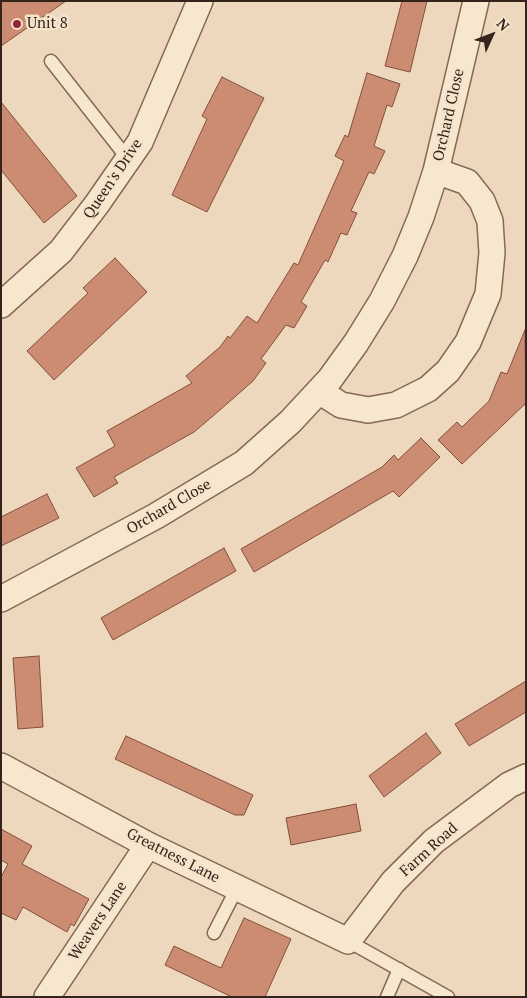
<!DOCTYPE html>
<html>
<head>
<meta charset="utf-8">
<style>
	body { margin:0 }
	#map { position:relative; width:527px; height:998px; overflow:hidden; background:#edd8bd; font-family:"PT Serif",serif }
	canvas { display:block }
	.frame { position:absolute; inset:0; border:2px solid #34241b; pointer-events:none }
	.north { position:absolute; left:467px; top:10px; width:50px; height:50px; -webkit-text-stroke:4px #f5e4cc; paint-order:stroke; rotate:47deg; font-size:14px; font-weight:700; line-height:20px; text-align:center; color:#34241b }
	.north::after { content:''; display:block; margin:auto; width:18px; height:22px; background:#34241b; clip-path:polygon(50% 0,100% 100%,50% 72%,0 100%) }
</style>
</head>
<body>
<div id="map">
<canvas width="527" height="998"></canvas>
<div class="frame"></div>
<div class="north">N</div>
</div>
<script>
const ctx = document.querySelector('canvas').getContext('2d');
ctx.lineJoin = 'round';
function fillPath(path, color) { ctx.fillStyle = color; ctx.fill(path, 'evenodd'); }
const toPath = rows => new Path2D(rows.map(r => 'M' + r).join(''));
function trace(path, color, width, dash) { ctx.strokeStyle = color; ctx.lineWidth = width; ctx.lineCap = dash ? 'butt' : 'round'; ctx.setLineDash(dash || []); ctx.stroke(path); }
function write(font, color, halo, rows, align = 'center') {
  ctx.font = font + ' "PT Serif",serif'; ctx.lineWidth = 5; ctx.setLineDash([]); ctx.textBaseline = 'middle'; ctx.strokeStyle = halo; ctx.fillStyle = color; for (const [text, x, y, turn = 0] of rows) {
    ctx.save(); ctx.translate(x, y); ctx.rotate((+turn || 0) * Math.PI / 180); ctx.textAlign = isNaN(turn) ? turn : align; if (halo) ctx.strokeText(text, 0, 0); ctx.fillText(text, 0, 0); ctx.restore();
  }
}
const building = toPath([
	[1,1,66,1,1,46,1,1],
	[402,1,427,1,410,72,385,66,402,1],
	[367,73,400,84,392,107,387,105,374,146,385,151,374,174,369,172,351,211,357,213,347,235,341,233,328,262,325,260,301,302,307,306,294,328,286,325,261,359,266,363,253,381,213,416,194,432,114,477,118,483,94,497,76,468,115,446,107,431,192,383,186,376,220,347,228,336,230,338,247,316,257,323,294,263,298,265,344,161,335,156,345,135,348,137,367,73],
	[222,77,264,98,207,212,172,195,207,119,202,116,222,77],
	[1,102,77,196,44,223,1,170,1,102],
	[115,258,147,292,54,380,27,351,88,293,83,288,115,258],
	[525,330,526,403,462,464,438,440,457,422,462,427,489,401,501,372,507,374,525,330],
	[421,438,440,457,399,497,393,491,254,572,241,549,382,467,394,455,398,460,421,438],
	[47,494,59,518,1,546,1,517,47,494],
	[224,548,236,571,113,640,101,618,224,548],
	[39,656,43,727,18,729,13,658,39,656],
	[526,681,526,712,469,746,455,724,526,681],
	[426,733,441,753,384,797,369,776,426,733],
	[126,736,253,795,244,815,235,815,115,759,126,736],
	[356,804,361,831,291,845,286,818,356,804],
	[1,829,32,846,22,864,89,899,74,926,71,924,67,932,23,907,16,920,1,913,1,877,8,864,1,860,1,829],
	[244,918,291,939,265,997,232,997,165,965,174,946,221,968,244,918]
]);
const service = toPath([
	[51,61,128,159],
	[214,933,237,888],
	[348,941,448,997],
	[387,997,399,969]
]);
const minor = toPath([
	[1,305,61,251,97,204,140,142,200,1],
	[319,391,341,405,368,410,396,405,428,389,448,371,468,342,488,294,492,253,490,221,482,201,467,182,436,171],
	[1,599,156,516,244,463,290,422,330,379,356,343,382,301,405,256,421,217,436,171,476,1],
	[1,766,148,845,348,941,393,882,434,841,509,785,526,777],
	[47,997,148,845]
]);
const markers = [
	[17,24,5,"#932736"]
];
const poiNames = [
	["Unit 8",27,24]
];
const streetNames = [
	["Orchard Close",449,115,-77],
	["Queen's Drive",113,179,-56],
	["Orchard Close",169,507,-30],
	["Farm Road",429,850,-42],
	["Greatness Lane",173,856,27],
	["Weavers Lane",98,921,-56]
];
fillPath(building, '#cb8c72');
trace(building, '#834f3c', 1);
trace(service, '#846956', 15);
trace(minor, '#846956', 28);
trace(service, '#f8e7cf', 12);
trace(minor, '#f8e7cf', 25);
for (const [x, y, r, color] of markers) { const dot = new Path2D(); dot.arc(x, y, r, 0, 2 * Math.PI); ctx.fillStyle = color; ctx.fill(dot); trace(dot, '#f5e4cc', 2); }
write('15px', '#34241b', '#f5e4cc', poiNames, 'left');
write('15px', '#34241b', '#f5e4cc', streetNames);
</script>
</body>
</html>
